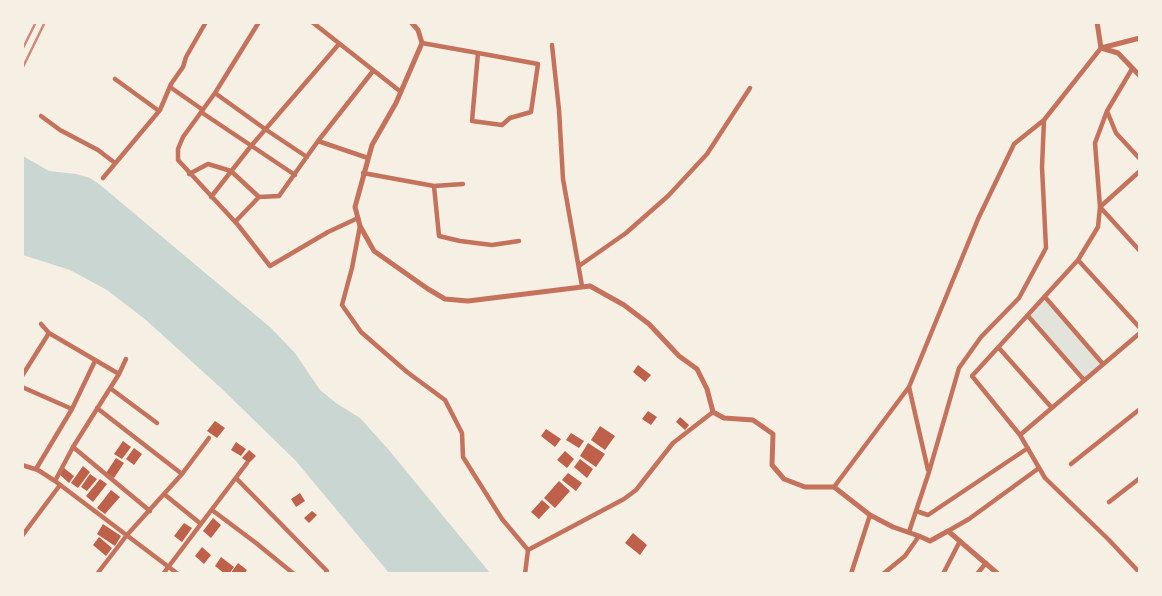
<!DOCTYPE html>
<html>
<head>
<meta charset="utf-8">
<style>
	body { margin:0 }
	#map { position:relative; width:1162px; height:596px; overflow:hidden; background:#f6efe4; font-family:"Roboto Serif",serif }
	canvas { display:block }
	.frame { position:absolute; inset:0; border:24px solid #f6efe4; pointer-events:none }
</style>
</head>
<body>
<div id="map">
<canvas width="1162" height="596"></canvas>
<div class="frame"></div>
</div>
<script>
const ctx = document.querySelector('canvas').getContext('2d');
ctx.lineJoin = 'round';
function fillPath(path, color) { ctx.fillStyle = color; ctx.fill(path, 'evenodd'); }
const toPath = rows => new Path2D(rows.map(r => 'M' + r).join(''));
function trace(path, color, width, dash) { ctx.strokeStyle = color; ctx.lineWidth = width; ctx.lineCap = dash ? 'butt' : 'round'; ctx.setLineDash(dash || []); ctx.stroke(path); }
const green = toPath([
	[1045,297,1103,364,1084,380,1028,316]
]);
const water = toPath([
	[23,156,49,171,76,174,90,178,99,184,271,328,295,353,320,390,336,403,360,418,388,449,490,573,389,573,296,461,222,389,146,320,107,290,70,270,23,255]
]);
const building = toPath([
	[638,365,651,375,645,382,633,372],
	[648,411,657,417,651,425,642,419],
	[680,417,689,425,685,430,676,422],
	[215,421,225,428,217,438,207,431],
	[600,426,615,436,605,450,591,440],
	[546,429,561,439,555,447,541,436],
	[571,433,584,441,579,448,566,440],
	[123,441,131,447,122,459,114,454],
	[236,442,246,449,241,456,231,450],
	[588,443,605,454,596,467,580,456],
	[134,448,142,454,134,465,126,459],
	[249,450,256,456,249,463,242,458],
	[565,451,574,459,567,468,557,460],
	[116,458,124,463,114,478,106,473],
	[580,459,593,469,587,478,574,467],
	[83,466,90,472,78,488,71,483],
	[64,468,74,476,69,483,59,474],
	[568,473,582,483,576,491,562,480],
	[90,474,97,479,87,491,81,487],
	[100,479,107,484,93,502,86,496],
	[559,481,570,491,555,508,544,498],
	[111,490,120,497,105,514,97,508],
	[300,493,305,501,296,507,291,499],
	[542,500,550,507,539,519,531,512],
	[312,511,317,515,309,523,304,518],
	[213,518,221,525,211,538,203,531],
	[184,523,192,528,182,542,174,536],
	[103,524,121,536,115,546,97,534],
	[633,533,647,545,640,555,625,543],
	[99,537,112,548,106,556,93,545],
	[202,547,211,555,204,564,195,556],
	[221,557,234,567,229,574,225,574,215,566],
	[238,563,247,570,244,574,230,574]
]);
const minor = toPath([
	[259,22,215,93,183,137,178,149,178,160,238,225,270,266,328,232,358,218],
	[312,22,401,92],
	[422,43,478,53,538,64,531,112,510,118,502,125,472,121,478,53],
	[552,45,559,110,563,179,582,286],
	[1132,69,1107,111,1116,133,1140,159],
	[115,79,159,111],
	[170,87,203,110],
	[215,93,265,129,307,157],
	[201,112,295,175],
	[41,116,60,130,98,150,115,163],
	[318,141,368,158],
	[363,173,434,186,463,184],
	[189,174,208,164,231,171,259,197],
	[103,178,160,110,171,84,183,67,186,57,206,22],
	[434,186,439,236,460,241,492,245,519,241],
	[211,197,251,146,339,44],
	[1100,207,1095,143,1107,111],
	[1100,207,1140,171],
	[235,222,259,197,279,196,318,141,373,71],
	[360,226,352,268,342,305,361,332,407,372,445,400,462,433,463,457,502,519,528,550],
	[1078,260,1140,328],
	[579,266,626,233,668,196,707,154,750,88],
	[1045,297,1103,364],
	[1028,316,1084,380],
	[41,324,49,333,119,374],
	[1140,333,1020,435,1045,478,1109,540,1140,573],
	[999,348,1052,408],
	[22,376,49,333],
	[22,387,72,409],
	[110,388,157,423],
	[97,408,182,474],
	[1020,435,972,376,1078,260,1098,227,1100,207,1140,251],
	[73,447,119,374,126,359],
	[1071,464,1140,409],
	[22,465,38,470,55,481,178,574],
	[36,469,72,409,95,361],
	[928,470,909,387,978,219,1014,144,1044,120],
	[236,478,327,571,325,574],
	[55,481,73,447,150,511],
	[834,487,909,387],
	[164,494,201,524],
	[1109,502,1140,478],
	[212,510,256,543,294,574],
	[916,511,928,515,1028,448],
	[948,531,969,519,1039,468],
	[909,532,929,472,959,368,981,337,1019,298,1046,248,1042,167,1044,120,1101,48],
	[22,536,60,485],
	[97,574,127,535,182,474,209,438],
	[163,574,247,463],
	[525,574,528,550,624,499,636,490,673,443,713,412],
	[851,574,870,515],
	[883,574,905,556,919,536],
	[943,574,960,541],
	[977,574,986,563]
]);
const tertiary = toPath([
	[411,22,418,30,422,43,396,103,372,145,355,207,360,226,374,251,428,289,445,299,468,301,590,286,624,305,649,324,679,356,697,369,707,389,713,412,724,418,753,420,773,434,772,465,784,479,805,487,834,487,870,515,893,527,919,536,930,541,948,531,998,574],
	[1097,22,1101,48],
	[1101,48,1118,53,1140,76],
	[1101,48,1140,38]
]);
const rail = toPath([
	[22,50,36,22],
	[22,69,45,22]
]);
fillPath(green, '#e2e4dc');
fillPath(water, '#c9d6d2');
fillPath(building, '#bf614a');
trace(minor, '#c5725c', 4.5);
trace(tertiary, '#c5725c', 5);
trace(rail, '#cf8b77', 2.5);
</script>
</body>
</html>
